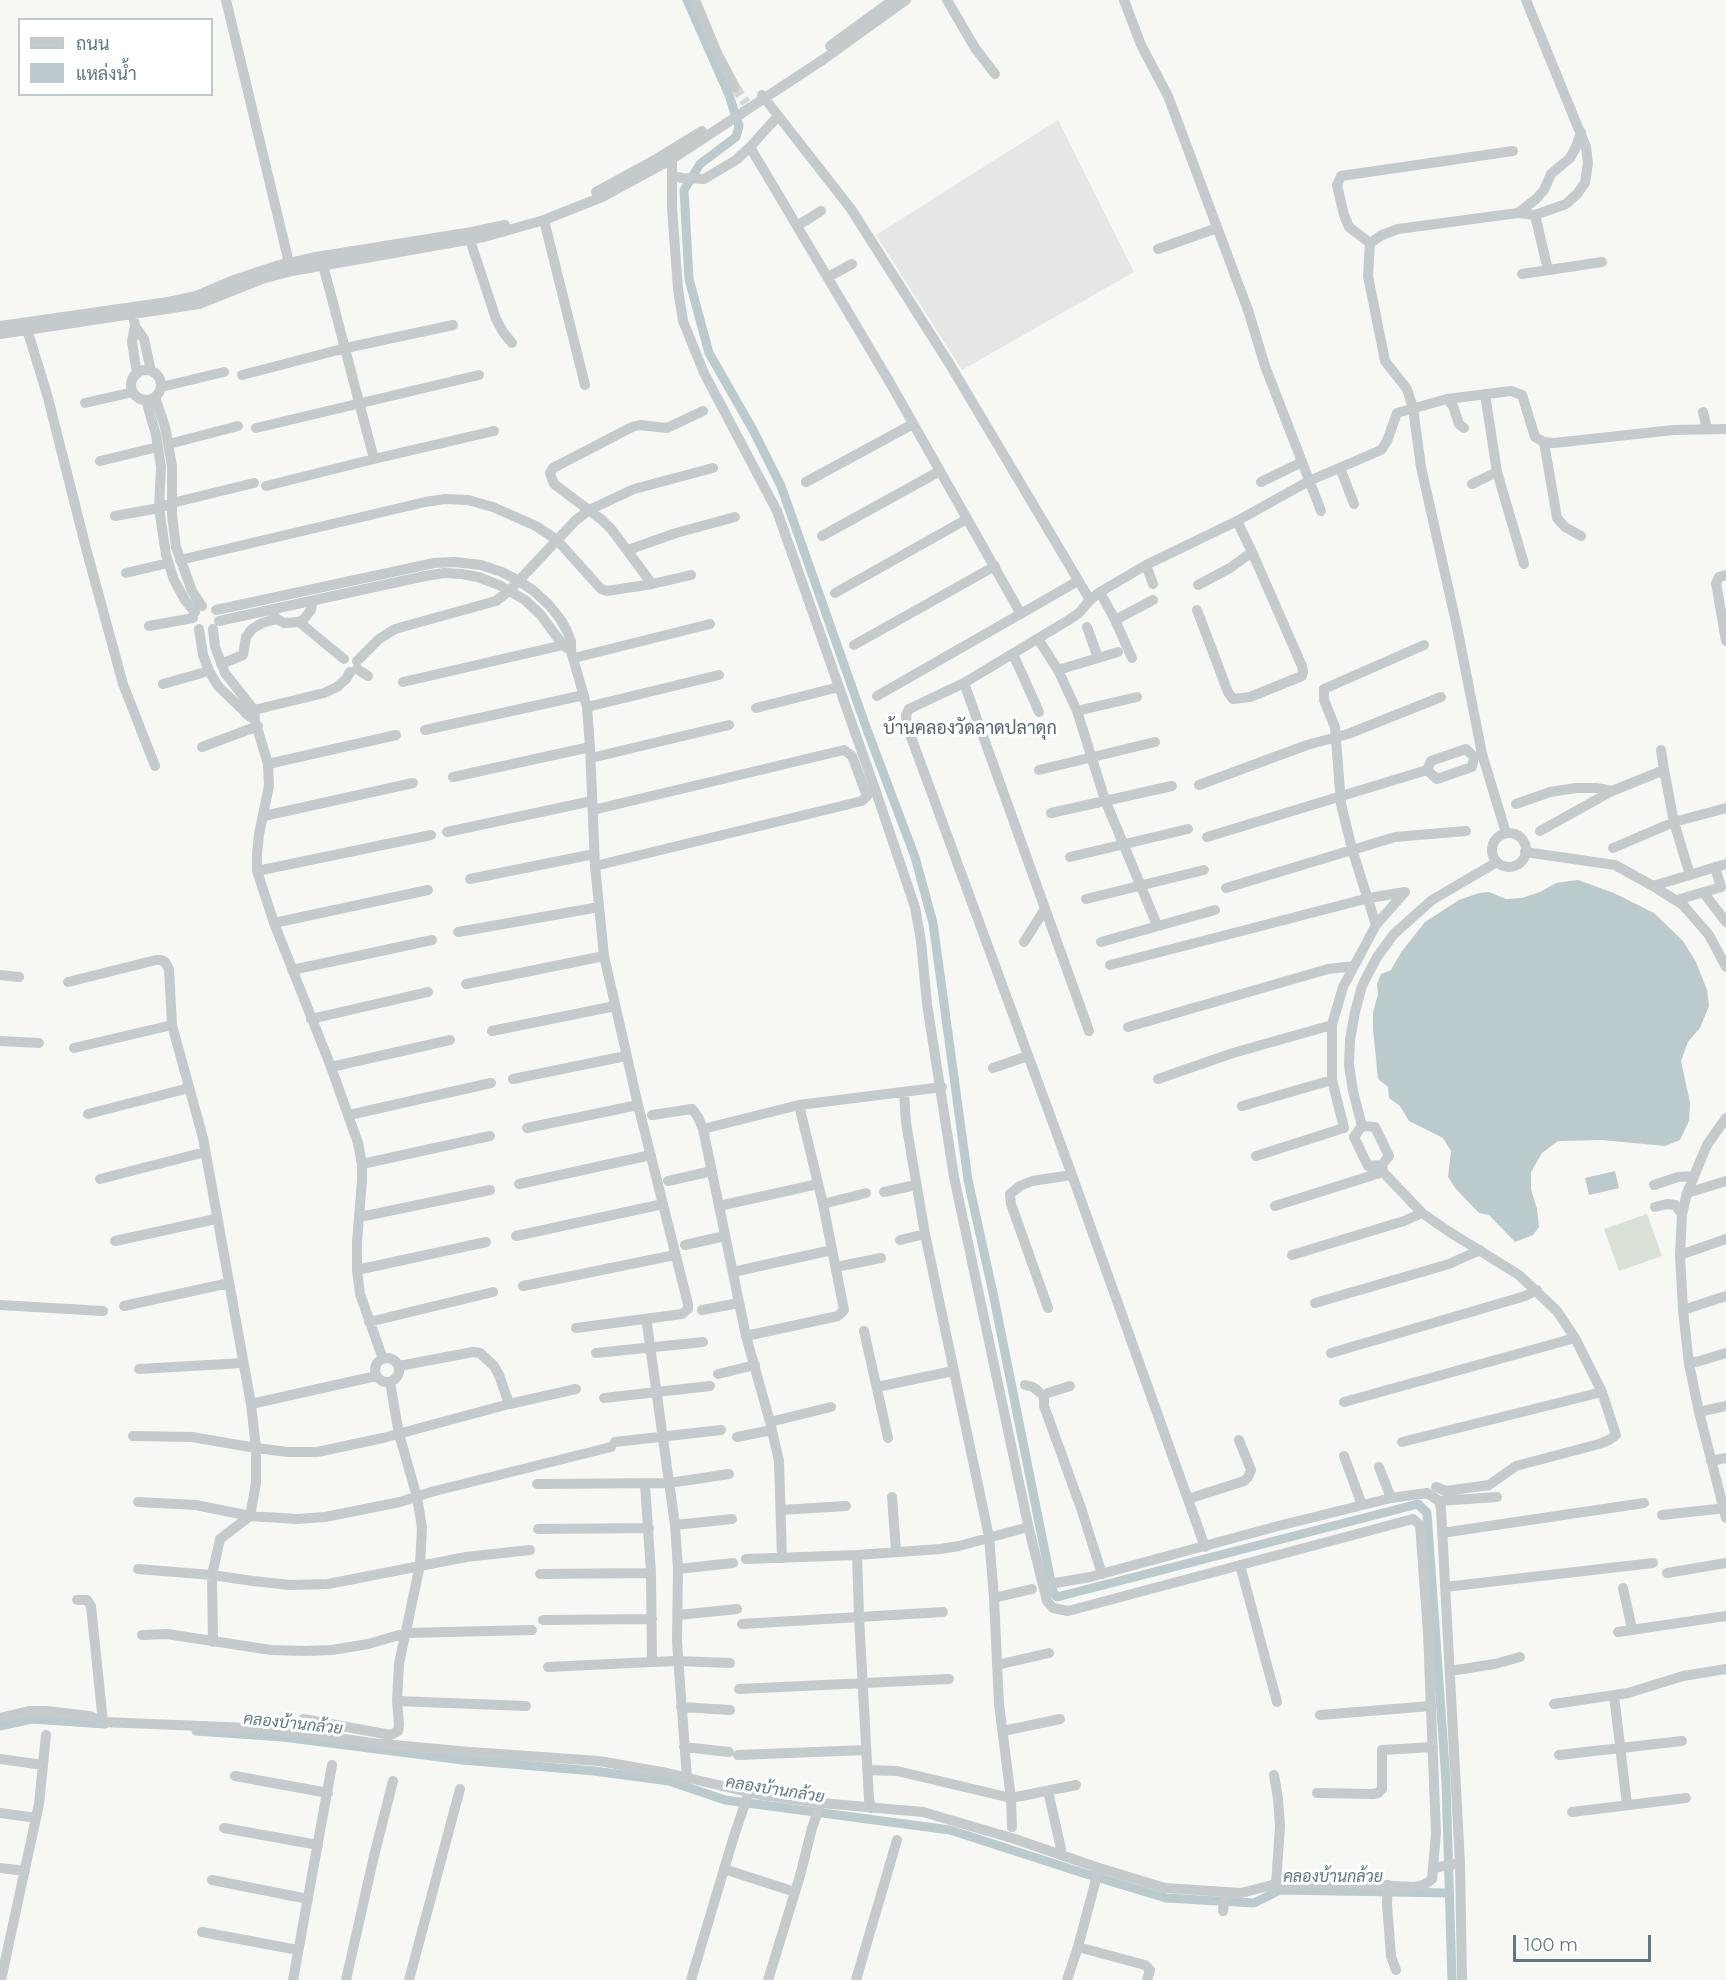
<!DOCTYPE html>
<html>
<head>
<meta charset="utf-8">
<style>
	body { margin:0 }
	#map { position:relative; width:1726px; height:1980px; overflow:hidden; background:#f7f7f4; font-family:Montserrat,Sarabun,sans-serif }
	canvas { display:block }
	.legend { position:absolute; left:18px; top:18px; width:195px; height:78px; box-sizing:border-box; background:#fff; border:2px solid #bfc8cd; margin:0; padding:8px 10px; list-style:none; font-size:18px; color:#607682 }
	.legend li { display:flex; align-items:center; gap:12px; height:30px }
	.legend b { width:30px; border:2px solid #bfc8cd }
	.scale { position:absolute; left:1513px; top:1935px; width:138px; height:27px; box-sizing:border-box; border:3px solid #607682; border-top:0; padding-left:8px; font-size:18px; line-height:21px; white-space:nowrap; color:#607682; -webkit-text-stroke:4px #fff; paint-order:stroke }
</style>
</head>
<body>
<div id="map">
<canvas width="1726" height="1980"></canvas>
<ul class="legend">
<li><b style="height:8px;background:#c5cacd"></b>ถนน</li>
<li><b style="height:16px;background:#bbcacd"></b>แหล่งน้ำ</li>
</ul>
<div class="scale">100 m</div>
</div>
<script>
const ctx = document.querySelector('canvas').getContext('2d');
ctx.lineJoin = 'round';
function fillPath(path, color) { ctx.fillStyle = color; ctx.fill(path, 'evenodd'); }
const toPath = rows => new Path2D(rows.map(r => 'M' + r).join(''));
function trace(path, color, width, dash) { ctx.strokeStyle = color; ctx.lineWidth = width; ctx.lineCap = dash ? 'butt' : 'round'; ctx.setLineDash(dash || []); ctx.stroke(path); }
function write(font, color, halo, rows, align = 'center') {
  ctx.font = font + ' Montserrat,Sarabun,sans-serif'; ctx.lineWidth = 6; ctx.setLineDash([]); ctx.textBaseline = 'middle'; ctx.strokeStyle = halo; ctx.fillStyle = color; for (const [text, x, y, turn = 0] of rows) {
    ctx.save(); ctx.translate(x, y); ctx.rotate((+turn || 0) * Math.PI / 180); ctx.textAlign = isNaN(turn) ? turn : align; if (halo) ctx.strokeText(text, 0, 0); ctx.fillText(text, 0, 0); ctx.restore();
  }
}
const built = toPath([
	[1058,120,1134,272,962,370,876,235]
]);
const green = toPath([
	[1647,1214,1662,1256,1619,1271,1604,1229]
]);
const water = toPath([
	[1578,880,1614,893,1654,913,1683,941,1696,962,1707,990,1709,1006,1700,1028,1688,1042,1681,1061,1690,1103,1689,1121,1680,1140,1665,1146,1602,1140,1558,1141,1542,1153,1531,1172,1531,1189,1537,1209,1539,1227,1533,1235,1515,1242,1489,1215,1479,1213,1456,1189,1448,1177,1451,1151,1443,1138,1409,1121,1400,1106,1389,1098,1388,1087,1378,1079,1373,1029,1373,1012,1378,994,1377,984,1381,974,1391,970,1402,951,1425,922,1459,900,1479,893,1489,892,1506,899,1522,898,1540,892,1556,883],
	[1615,1171,1619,1188,1589,1195,1585,1178]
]);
const canal = toPath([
	[687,0,729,95,739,126,736,137,700,164,684,190,689,279,709,353,753,430,781,486,866,727,915,857,933,923,968,1180,993,1293,1053,1592,1057,1597,1418,1504,1427,1513,1446,1781,1452,1980],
	[0,1726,32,1719,105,1724],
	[196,1731,283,1737,463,1760,594,1771,669,1781,725,1800,950,1830,1083,1873,1166,1898,1254,1903,1280,1890,1449,1893]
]);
const minorTunnel = toPath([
	[735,87,746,103]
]);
const minor = toPath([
	[226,0,289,263],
	[695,0,717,53,735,87],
	[947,0,975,48,995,74],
	[1124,0,1141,45,1168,96,1248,310,1265,366,1321,511],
	[830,46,893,0],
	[762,95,851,209,949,363,1090,600],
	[750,147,778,116],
	[672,176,682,178,704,179,736,160,750,147,889,381,1021,614],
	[596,192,653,161,702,131],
	[1518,213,1536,199,1544,190,1551,174,1570,158,1576,147,1581,132],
	[1535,215,1548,270],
	[544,220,585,385],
	[797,226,821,211],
	[470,240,496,319,503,332,512,343],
	[1370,243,1349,227,1344,215,1337,185,1341,176,1513,151],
	[1158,249,1217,228],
	[1522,274,1602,262],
	[828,277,852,264],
	[132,309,135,326,132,342,137,374],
	[0,326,168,302,196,296,231,281,276,266,316,257,472,232,505,225],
	[135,326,144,339,151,371],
	[27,329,48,398,87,552,123,684,155,766],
	[0,334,199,304,262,279,292,271,484,237,544,220,602,197,672,159,824,59,906,0],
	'131 385a15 15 0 1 1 30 0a15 15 0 1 1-30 0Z',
	[242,375,346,348,453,325],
	[161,387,224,372],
	[1485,394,1497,472,1524,564],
	[155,397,165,427,172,466,172,515,176,547,192,591,202,606],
	[1447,399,1453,406,1459,424,1464,428],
	[146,400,156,435,161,467,159,508,166,555,174,580,185,600,195,612],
	[85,403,133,392],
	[1703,412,1707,429],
	[256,428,479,375],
	[1544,442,1557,518,1565,527,1581,536],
	[169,444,238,426],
	[374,459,494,431],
	[100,461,158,447],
	[1340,468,1354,504],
	[806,482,913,424],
	[1261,482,1302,462],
	[1472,484,1497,472],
	[266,486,374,459,323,265],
	[115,516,159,508,172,503,254,483],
	[822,536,940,471],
	[628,550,676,533,735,517],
	[180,560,425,502,445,499,468,500,493,507,536,526,557,540,601,589,607,591,652,584,691,575],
	[1146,565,1153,584],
	[126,573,168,563],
	[1726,575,1719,577,1716,583,1726,641],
	[652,584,612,530,602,520,554,484,550,473,553,468,632,427,640,425,667,428,703,411],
	[1198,585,1230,568,1252,552,1237,521],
	[1100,592,1115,620,1153,600],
	[835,593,967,519],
	[216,610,434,563,455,562,481,565,502,572,519,581,534,591,549,605,561,620,567,631,571,641,571,651,587,707,590,747,595,866,604,956,638,1105,688,1304,688,1309,682,1314,576,1328],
	[1197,610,1228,692,1233,699,1250,697,1302,676,1303,672,1302,666,1252,552],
	[273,614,277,619,284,623,299,622,304,619,311,610,313,601],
	[1115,620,1132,658],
	[219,621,425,576,444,573,462,574,478,577,499,585,525,600,540,614,563,645,571,651],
	[299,622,344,659],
	[149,626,193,618],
	[1087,627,1098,658],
	[199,629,203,655,209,671,218,686,250,717],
	[213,629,215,647,225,673,254,710,255,721,268,764,269,786,259,834,257,854,257,871,274,923,331,1067,358,1143,362,1164,362,1181,357,1242,357,1270,360,1294,383,1359],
	[1038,639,1058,670,1077,711,1105,800,1157,925],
	[854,645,995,566],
	[1013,654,1039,712],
	[574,658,710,624],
	[357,661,379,639,395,629,496,601,510,590,576,520,589,510,634,489,713,468],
	[221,664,243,655,246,637,252,629,262,623,277,619],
	[357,669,368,676],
	[1058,670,1118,652],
	[403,682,563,645,568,642],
	[964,683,1089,1031],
	[163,684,209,671],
	[877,696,1078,581],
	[587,707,719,675],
	[756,708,839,687],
	[1077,711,1137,697],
	[246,714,254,710,324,693,337,687,346,679,350,672],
	[425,730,584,695],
	[202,747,258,726],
	[1661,750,1664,770],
	[591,758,729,725],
	[268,764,396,735],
	[1039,770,1155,742],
	[1427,770,1437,779,1472,767,1474,757],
	[453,777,590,747],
	[1199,785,1307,745,1348,734,1441,697],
	[1516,804,1550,792,1576,788,1596,788,1612,791],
	[593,810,844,750,852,756,867,796,862,801,595,866],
	[1051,813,1172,786],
	[264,816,413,783],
	[1540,831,1612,791,1664,770,1674,822,1690,875],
	[447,832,592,801],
	[1506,833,1482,754,1457,627,1421,467,1413,408,1407,389,1385,361,1368,276,1370,243,1382,235,1398,229,1518,213,1535,215,1566,204,1577,194,1585,183,1588,163,1586,147,1526,0],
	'1492 850a17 17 0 1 1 34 0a17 17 0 1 1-34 0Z',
	[1207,837,1427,770,1431,761,1466,749,1474,757],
	[1613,848,1674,822,1726,808],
	[1525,852,1615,865,1653,886,1683,905,1709,935,1726,967],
	[1070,857,1188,829],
	[257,871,431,835],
	[470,879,594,854],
	[1653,886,1726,864],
	[1226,888,1395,837,1466,831],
	[1703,892,1726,922],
	[1086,899,1204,870],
	[1677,900,1721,887,1715,867],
	[274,923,428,890],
	[458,932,599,907],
	[1024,942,1045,909],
	[1101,942,1215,910],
	[1110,965,1369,898,1405,892,1376,925],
	[292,970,432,940],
	[0,975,19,977],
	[68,982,156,960,161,960,165,962,169,969,172,1025,203,1138,251,1404,256,1448,256,1483,250,1516,220,1539,212,1575,213,1642],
	[466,984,604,956],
	[311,1019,428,992],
	[1128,1027,1328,969,1354,966],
	[492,1031,615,1006],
	[0,1041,39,1043],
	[74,1048,172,1025],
	[331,1067,450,1040],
	[993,1068,1028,1056],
	[513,1079,626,1056],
	[1158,1079,1233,1053,1332,1025],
	[904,1092,906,1123,925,1234,989,1537,994,1598,999,1704,1011,1798,1012,1827],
	[1242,1106,1332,1080],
	[88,1114,189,1088],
	[349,1115,491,1083],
	[652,1115,692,1109,698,1117,703,1129,746,1336,770,1422,779,1461,782,1558],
	[1726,1118,1707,1145,1687,1193,1682,1214,1680,1255,1683,1310,1689,1364,1699,1412,1726,1518],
	[1362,1126,1375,1127,1389,1156,1382,1165,1368,1166,1354,1137,1362,1126,1353,1091,1349,1065,1350,1040,1355,1012,1362,986,1377,957,1394,934,1432,900,1497,862],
	[527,1128,638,1105],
	[703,1129,799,1105,942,1087],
	[1256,1156,1344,1128,1332,1080,1332,1025,1343,987,1376,925,1352,849,1341,804,1335,727,1324,700,1324,689,1424,645],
	[362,1164,490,1136],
	[1382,1165,1383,1172,1422,1213,1448,1231,1519,1275,1557,1311,1575,1338,1602,1392,1616,1435,1609,1440,1599,1444,1516,1466,1489,1485,1446,1491,1436,1487],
	[100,1179,205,1152],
	[668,1181,712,1171],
	[519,1184,651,1155],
	[1654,1185,1678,1177,1694,1176],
	[884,1192,916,1185],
	[1687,1193,1726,1181],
	[823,1204,866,1193],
	[719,1206,818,1184],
	[1275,1206,1383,1172],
	[1655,1207,1667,1204,1675,1205,1682,1214],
	[360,1217,490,1190],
	[516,1236,663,1204],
	[900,1240,925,1234],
	[115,1241,216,1219],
	[685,1245,725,1236],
	[1292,1255,1404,1221,1422,1213],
	[1680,1255,1726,1239],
	[836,1267,881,1258],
	[357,1270,486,1242],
	[733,1272,832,1250],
	[523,1286,675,1255],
	[1315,1303,1449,1264,1480,1250],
	[0,1305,103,1311],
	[124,1306,229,1283],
	[1048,1308,1011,1204,1010,1194,1020,1186,1032,1181,1072,1175],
	[702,1310,739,1303],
	[1683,1310,1726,1296],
	[369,1322,493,1292],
	[647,1324,675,1525,678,1569,677,1642,687,1778],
	[864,1331,888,1438],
	[746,1336,838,1316,844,1310,823,1204,799,1105],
	[596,1353,703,1342],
	[1331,1353,1525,1296,1537,1290],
	'375 1370a12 12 0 1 1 24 0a12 12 0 1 1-24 0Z',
	[1689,1364,1726,1353],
	[399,1366,473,1352,480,1353,494,1366,499,1375,509,1404],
	[139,1369,243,1363],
	[718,1374,755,1365],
	[1025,1385,1033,1387,1044,1396],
	[1070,1386,1048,1393,1044,1396,1044,1406,1081,1508,1102,1574],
	[877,1387,953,1371],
	[604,1398,710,1386],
	[1344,1402,1575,1338],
	[251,1404,376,1376],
	[1699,1412,1726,1406],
	[770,1422,831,1407],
	[133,1436,192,1437,256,1448,288,1452,317,1452,383,1438,509,1404,576,1389],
	[737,1437,772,1430],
	[615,1442,721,1430],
	[1402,1442,1602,1392],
	[1344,1456,1362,1505],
	[1711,1461,1726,1458],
	[1379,1467,1391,1498],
	[537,1484,669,1483,729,1474],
	[645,1484,651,1573,652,1662,678,1661,730,1663],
	[892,1497,896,1551],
	[1188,1499,1244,1481,1248,1477,1251,1470,1239,1440],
	[1439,1501,1497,1497],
	[138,1502,196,1505,250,1516,297,1519,325,1517,400,1502,431,1492,611,1447],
	[781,1510,846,1506],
	[1662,1515,1726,1508],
	[675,1525,732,1519],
	[538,1529,649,1528],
	[1442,1533,1644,1503],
	[1205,1547,1072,1175,907,726,906,715,909,709,964,683,1067,621,1079,613,1090,600,1100,592,1146,565,1237,521,1309,481,1381,450,1387,441,1397,413,1447,399,1511,391,1522,395,1535,437,1544,442,1554,443,1673,430,1726,429],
	[857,1555,859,1617,869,1799,871,1808],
	[746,1559,857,1555,940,1549,959,1546,1021,1529],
	[1240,1565,1277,1702],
	[138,1569,212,1575,253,1581,290,1585,328,1584,466,1557,530,1550],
	[678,1569,733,1563],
	[1667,1573,1726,1563],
	[540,1574,651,1573],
	[1044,1585,1090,1577,1278,1526,1391,1498,1427,1493,1439,1501,1441,1509,1460,1863,1462,1980],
	[1445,1587,1653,1563],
	[1623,1588,1632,1629],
	[994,1598,1032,1589],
	[77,1600,87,1600,91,1606,103,1722],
	[678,1615,737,1609],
	[543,1620,652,1619],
	[742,1624,943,1612],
	[1618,1632,1726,1616],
	[142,1635,167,1634,271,1650,305,1651,332,1650,368,1644,406,1633,532,1630],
	[997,1665,1049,1653],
	[548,1667,652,1662],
	[1450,1671,1495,1664,1520,1657],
	[739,1689,949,1679],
	[1614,1695,1627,1805],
	[397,1701,526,1706],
	[1554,1704,1628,1693,1683,1676,1726,1669],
	[681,1707,730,1710],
	[1320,1715,1431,1706],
	[0,1718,29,1711,46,1711,90,1716,103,1722,274,1729,372,1743,470,1752,599,1761,667,1773,761,1795,821,1803,923,1812,1015,1839,1096,1867,1165,1888,1241,1893,1276,1884,1329,1883,1415,1887,1424,1885,1432,1879,1436,1833,1428,1633,1420,1525,1413,1519,1068,1611,1053,1608,1047,1601,1029,1529,954,1177,927,1004,921,941,915,907,875,789,777,511,704,373,683,321,678,289,672,208,672,159,668,152],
	[303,1719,391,1735,398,1731,399,1724,397,1701,399,1664,420,1565,422,1528,417,1497,399,1434,390,1382],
	[1003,1731,1060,1719],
	[684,1747,729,1752],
	[738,1755,866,1750],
	[1559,1755,1682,1741],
	[0,1759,43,1765],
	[867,1770,897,1771,1011,1798,1076,1785],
	[1274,1775,1278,1799,1280,1826,1276,1884],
	[235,1776,328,1793],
	[1048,1791,1061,1849],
	[1317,1793,1373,1794,1378,1793,1382,1789,1382,1750,1433,1747],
	[1572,1812,1686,1798],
	[0,1813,36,1818],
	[224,1828,318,1845],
	[0,1868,25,1871],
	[1434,1868,1460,1863],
	[724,1869,795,1892],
	[212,1880,308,1899],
	[1388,1885,1387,1904,1391,1956,1396,1970],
	[1223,1911,1225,1892],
	[202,1932,298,1950],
	[1078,1947,1145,1965,1150,1970,1147,1980],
	[1,1980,39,1804,46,1735],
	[293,1980,332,1765],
	[346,1980,374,1856,393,1781],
	[409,1980,460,1789],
	[691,1980,734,1836,748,1795,752,1793],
	[768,1980,800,1876,812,1828,821,1803],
	[856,1980,897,1840],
	[1067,1980,1078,1947,1099,1868]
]);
const waterNames = [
	["คลองบ้านกล้วย",293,1724,6],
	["คลองบ้านกล้วย",775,1790,9],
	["คลองบ้านกล้วย",1333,1877]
];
const quarterNames = [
	["บ้านคลองวัดลาดปลาดุก",970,729]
];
fillPath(built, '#e5e7e5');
fillPath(green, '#d9e0d5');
fillPath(water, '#bbcacd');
trace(canal, '#bbcacd', 9);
trace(minorTunnel, '#d1d7d8', 10, [10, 5]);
trace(minor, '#c5cacd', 10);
write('italic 16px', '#5a777c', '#fff', waterNames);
write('18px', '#52636c', '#fff', quarterNames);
</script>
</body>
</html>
